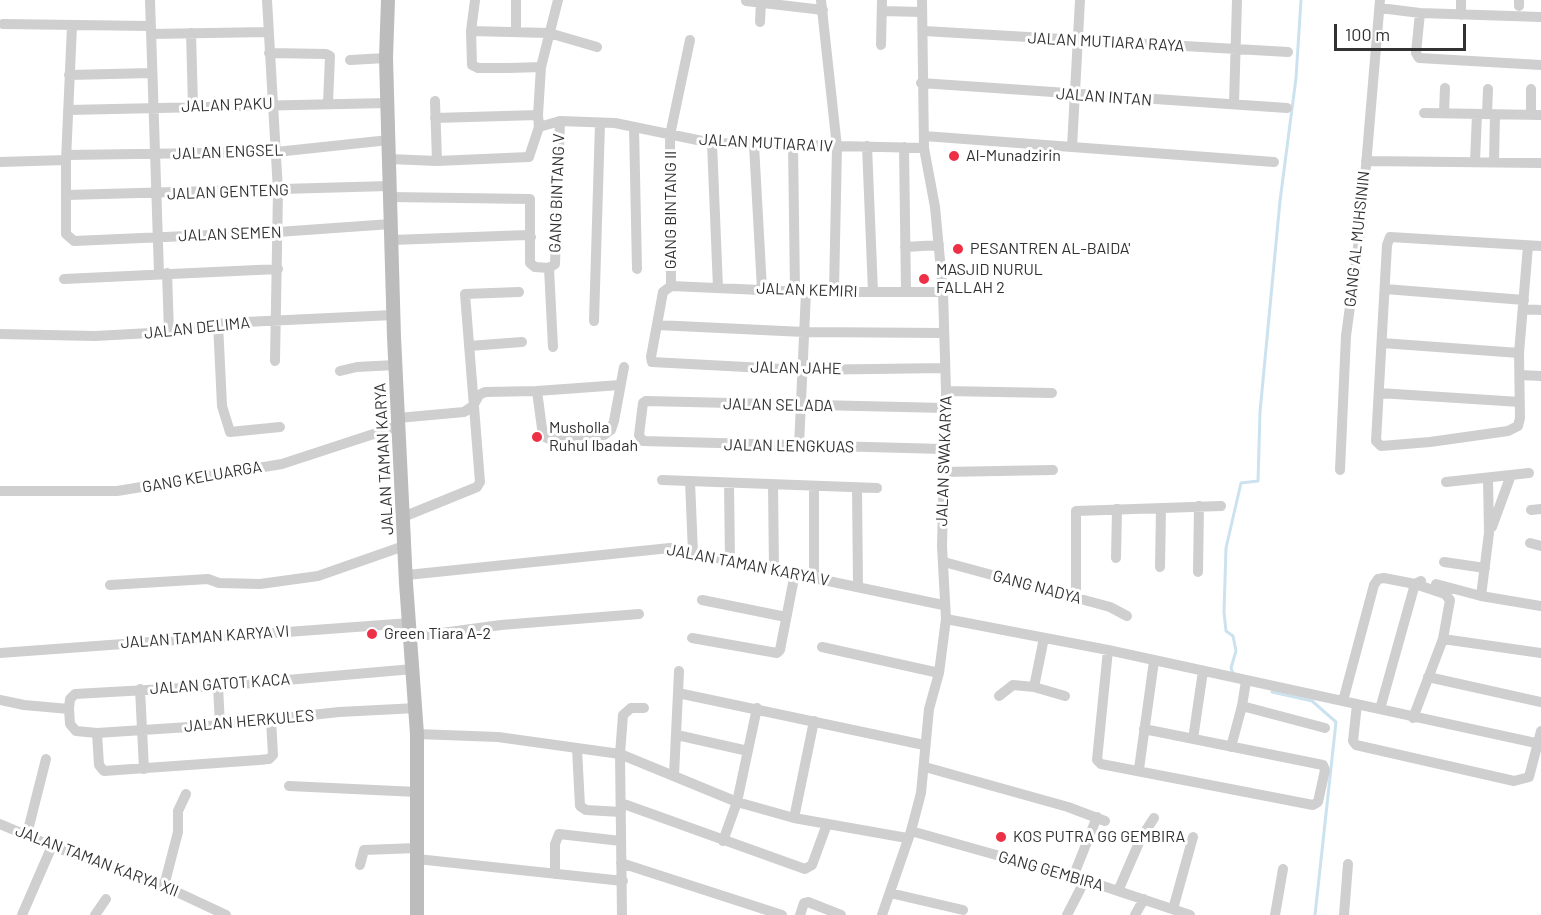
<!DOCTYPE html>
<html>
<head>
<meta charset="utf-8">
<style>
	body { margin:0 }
	#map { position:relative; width:1541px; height:915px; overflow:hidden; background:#fff; font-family:Barlow,sans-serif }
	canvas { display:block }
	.scale { position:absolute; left:1334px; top:24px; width:132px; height:27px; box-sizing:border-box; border:3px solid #323232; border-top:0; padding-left:8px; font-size:18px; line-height:21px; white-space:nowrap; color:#323232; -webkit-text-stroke:4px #fff; paint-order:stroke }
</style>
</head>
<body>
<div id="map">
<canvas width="1541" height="915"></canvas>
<div class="scale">100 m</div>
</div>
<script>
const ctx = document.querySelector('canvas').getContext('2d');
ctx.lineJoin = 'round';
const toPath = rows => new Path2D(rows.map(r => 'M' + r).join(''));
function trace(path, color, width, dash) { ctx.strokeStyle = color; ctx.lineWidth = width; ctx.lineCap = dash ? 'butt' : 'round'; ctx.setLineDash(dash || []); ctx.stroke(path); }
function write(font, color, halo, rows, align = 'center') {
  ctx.font = font + ' Barlow,sans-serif'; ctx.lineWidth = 6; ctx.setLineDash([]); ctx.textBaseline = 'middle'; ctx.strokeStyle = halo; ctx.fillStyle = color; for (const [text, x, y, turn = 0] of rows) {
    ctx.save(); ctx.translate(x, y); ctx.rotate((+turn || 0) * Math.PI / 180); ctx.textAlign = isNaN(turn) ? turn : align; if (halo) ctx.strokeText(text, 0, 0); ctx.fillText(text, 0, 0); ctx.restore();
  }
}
const stream = toPath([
	[1233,673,1231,668,1236,651,1233,636,1226,631,1224,612,1226,548,1241,483,1258,481,1260,412,1280,201,1296,78,1301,0],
	[1272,692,1312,701,1336,722,1315,915]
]);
const street = toPath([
	[150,0,159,273],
	[267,0,278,191,275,361],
	[475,0,471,31,472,65,478,68,509,68,541,67,558,0],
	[516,0,516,32],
	[821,0,837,147,834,291],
	[1461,0,1461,15],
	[1519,0,1519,6],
	[746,1,823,10],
	[1380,8,1420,13,1541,17],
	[882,11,922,12],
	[1420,13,1416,53,1419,58,1541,65],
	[760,22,761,2],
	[3,24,150,26],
	[471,31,549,33,597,47],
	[924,31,1288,52],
	[191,33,193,106],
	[151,34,268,32],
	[881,45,882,0],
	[269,53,326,54,330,56,328,103],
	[350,60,386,58],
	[69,75,152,73],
	[921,83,1287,108],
	[435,101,437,161],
	[1234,104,1237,0],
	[68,110,387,103],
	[1424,113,1541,115],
	[1444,113,1445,88],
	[1487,114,1488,89],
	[538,115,541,67],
	[1531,115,1531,89],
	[539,127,560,121,615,123,712,143,924,148],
	[634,127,637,269],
	[924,136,1274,162],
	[712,143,718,288],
	[793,144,795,291],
	[754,145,762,289],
	[867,146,873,292],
	[904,147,906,292],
	[1072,147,1080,0],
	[67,155,276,152,389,140],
	[389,159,437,161,529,157,539,127,538,115,435,118],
	[66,160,66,234,74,241,278,232,391,224],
	[1366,161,1541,163],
	[0,162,66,160,72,26],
	[1475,162,1477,114],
	[1494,162,1495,114],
	[67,195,389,186],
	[390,197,530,199,530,263,535,267,549,268,555,264,560,121],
	[392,240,527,235,531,237],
	[1528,246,1519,353,1520,418,1518,426,1508,431,1430,442,1381,446,1376,441,1387,245,1390,237,1541,246],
	[905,247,939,245],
	[549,268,553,347],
	[167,273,169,332],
	[64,279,278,269],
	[671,286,663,292,651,357,652,362,802,370,945,368],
	[671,286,806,292,943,292],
	[671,286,670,135,690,40],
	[1385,289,1524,300],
	[1523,309,1541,310],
	[594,321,600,123],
	[218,323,222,406,230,432,280,427],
	[657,325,804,332,944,333],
	[0,334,95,336,169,332,224,323,393,315],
	[1382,343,1519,353],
	[469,346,522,342],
	[340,371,357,367,395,365],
	[1520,375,1541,376],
	[537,391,543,436,549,439,604,435,611,430,614,421,624,367],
	[946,391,1052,393],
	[1379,393,1520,402],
	[398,418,464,412,473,406,479,395,485,392,537,391,620,385],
	[799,446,806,292],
	[943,449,643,441,639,435,643,403,646,401,945,408],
	[1340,470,1346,336,1361,225,1380,0],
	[943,472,1053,470],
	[662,480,877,488],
	[690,481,693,553],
	[1446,482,1529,473],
	[729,483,730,561],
	[773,485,774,570],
	[814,486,814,578],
	[857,488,858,587],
	[0,491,117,491,282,464,398,426],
	[1531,510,1541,509],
	[403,517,477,487,480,482,465,294,519,292],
	[1492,527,1511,475],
	[1530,543,1541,546],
	[1116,558,1117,509],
	[944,562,1110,607,1127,616],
	[1444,562,1485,568],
	[1160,567,1161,508],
	[1198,572,1199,506],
	[407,575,670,548,943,605],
	[1436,584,1481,596,1541,606],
	[110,585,208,579,219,583,260,584,318,576,404,546],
	[1481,596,1489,533,1488,478],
	[1076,598,1076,511,1221,506],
	[702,600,786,617],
	[946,619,1108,650,1541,744],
	[412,637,501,625,639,614],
	[692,638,777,653,780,650,795,573],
	[1443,639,1541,653],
	[822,647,939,673],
	[1108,650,1097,760,1101,764,1313,805,1318,802,1325,770,1323,765,1144,729],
	[0,653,410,623],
	[413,669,218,686,75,694,70,699,69,709,70,724,76,731,97,733,220,725,339,712,417,708],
	[1428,677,1541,702],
	[1246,681,1242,706,1325,728],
	[218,686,220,725],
	[1034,687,1044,638],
	[140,689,144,769],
	[678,693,679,671],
	[999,696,1013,685,1034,687,1065,696],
	[0,700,24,705,69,709],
	[1343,701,1374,585,1378,579,1384,578,1415,584,1445,594,1450,600,1443,639,1413,718],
	[1357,704,1353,741,1356,745,1514,781,1529,777,1541,731],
	[1380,709,1415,584,1421,581],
	[97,733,99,765,104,771,259,760,269,759,273,755,271,720],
	[417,734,498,737,620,754,737,802,794,818,907,838],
	[677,735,748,751],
	[1193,739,1203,671],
	[1231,747,1242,706],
	[577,749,580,806,586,810,621,812],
	[925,767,1068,807,1105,821],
	[1139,769,1154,661],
	[674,775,678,693,924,745],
	[289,786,417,792],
	[621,803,805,869,812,865,827,824],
	[794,818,814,721],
	[0,824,52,846,164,886,226,915],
	[911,831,1085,880,1190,915],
	[27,834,46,759],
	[723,841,737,802,757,708],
	[417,859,623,881],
	[621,863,782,915],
	[360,865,364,850,417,848],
	[555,874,555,844,559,834,621,841],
	[1073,877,1097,817],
	[164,886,178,832,178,811,186,794],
	[1118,891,1141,838,1154,818],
	[890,893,963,910],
	[1173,909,1193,837],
	[22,915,52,846],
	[95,915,106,899],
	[622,915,620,754,623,715,631,708,644,708],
	[800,915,804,903,808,902,841,915],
	[882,915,911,831,921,793,929,709,939,673,946,619,942,546,946,391,943,292,935,207,924,148,922,0],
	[1067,915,1085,880],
	[1135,915,1144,899],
	[1275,915,1283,869],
	[1344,915,1348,864]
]);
const secondary = toPath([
	[388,0,386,58,394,337,406,583,417,734,417,915]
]);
const markers = [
	[954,156,6,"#ed3046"],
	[958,249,6,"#ed3046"],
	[924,279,6,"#ed3046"],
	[537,437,6,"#ed3046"],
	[372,634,6,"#ed3046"],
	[1001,837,6,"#ed3046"]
];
const streetNames = [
	["JALAN MUTIARA RAYA",1106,42,3],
	["JALAN INTAN",1104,97,4],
	["JALAN PAKU",227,105,-2],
	["JALAN MUTIARA IV",766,143,3],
	["JALAN ENGSEL",228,152,-2],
	["JALAN GENTENG",228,192,-2],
	["GANG BINTANG V",557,193,-88],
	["GANG BINTANG II",671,210,-90],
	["JALAN SEMEN",230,234,-2],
	["GANG AL MUHSININ",1357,239,-84],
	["JALAN KEMIRI",807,290,2],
	["JALAN DELIMA",197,328,-6],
	["JALAN JAHE",796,368,1],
	["JALAN SELADA",778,405,1],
	["JALAN LENGKUAS",789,446,1],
	["JALAN TAMAN KARYA",384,459,-93],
	["JALAN SWAKARYA",944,461,-88],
	["GANG KELUARGA",202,477,-10],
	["JALAN TAMAN KARYA V",748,565,11],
	["GANG NADYA",1037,587,15],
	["JALAN TAMAN KARYA VI",205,637,-4],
	["JALAN GATOT KACA",220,684,-4],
	["JALAN HERKULES",249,721,-5],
	["JALAN TAMAN KARYA XII",97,861,21],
	["GANG GEMBIRA",1051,871,16]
];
const poiNames = [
	["Al-Munadzirin",966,156],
	["PESANTREN AL-BAIDA'",970,249],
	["MASJID NURUL",936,270],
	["FALLAH 2",936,288],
	["Musholla",549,428],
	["Ruhul Ibadah",549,446],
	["Green Tiara A-2",384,634],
	["KOS PUTRA GG GEMBIRA",1013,837]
];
trace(stream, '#cce3ef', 3);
trace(street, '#cfcfcf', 10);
trace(secondary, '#bcbcbc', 14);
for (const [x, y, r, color] of markers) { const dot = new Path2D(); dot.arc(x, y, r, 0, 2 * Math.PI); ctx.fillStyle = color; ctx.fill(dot); trace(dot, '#fff', 2); }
write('16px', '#323232', '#fff', streetNames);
write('16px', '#323232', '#fff', poiNames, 'left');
</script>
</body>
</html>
